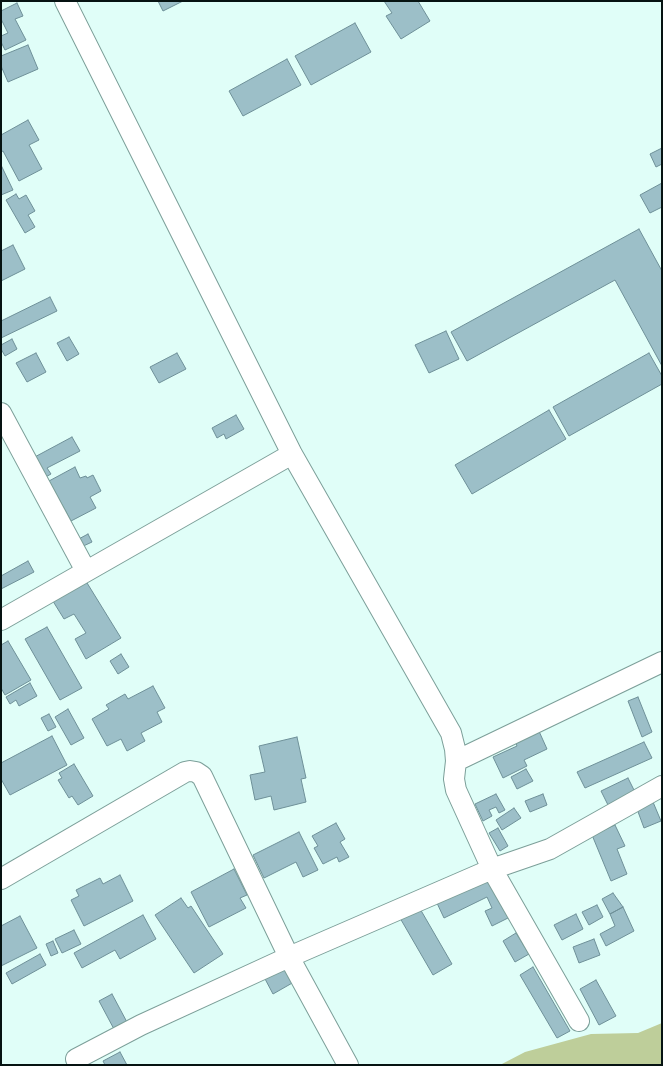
<!DOCTYPE html>
<html>
<head>
<meta charset="utf-8">
<style>
	body { margin:0 }
	#map { position:relative; width:663px; height:1066px; overflow:hidden; background:#e0fef8; font-family:"Roboto Condensed",sans-serif }
	canvas { display:block }
	.frame { position:absolute; inset:0; border:2px solid #061312; pointer-events:none }
</style>
</head>
<body>
<div id="map">
<canvas width="663" height="1066"></canvas>
<div class="frame"></div>
</div>
<script>
const ctx = document.querySelector('canvas').getContext('2d');
ctx.lineJoin = 'round';
function fillPath(path, color) { ctx.fillStyle = color; ctx.fill(path, 'evenodd'); }
const toPath = rows => new Path2D(rows.map(r => 'M' + r).join(''));
function trace(path, color, width, dash) { ctx.strokeStyle = color; ctx.lineWidth = width; ctx.lineCap = dash ? 'butt' : 'round'; ctx.setLineDash(dash || []); ctx.stroke(path); }
const forest = toPath([
	[662,1023,662,1065,500,1065,525,1052,591,1034,638,1033]
]);
const building = toPath([
	[158,1,183,1,163,11,158,1],
	[384,1,418,1,430,21,401,39,386,16,392,13,384,1],
	[17,3,23,16,15,19,26,40,5,50,1,42,1,36,8,33,1,19,1,11,17,3],
	[355,23,371,52,311,85,295,56,355,23],
	[28,45,38,69,8,82,1,66,1,56,28,45],
	[287,59,301,85,243,116,229,91,287,59],
	[28,120,39,140,29,145,42,169,19,181,3,151,1,152,1,135,28,120],
	[662,148,662,164,656,167,650,154,662,148],
	[1,165,13,190,1,195,1,165],
	[662,183,662,207,650,213,640,195,662,183],
	[16,194,19,199,26,195,35,211,28,215,35,227,25,233,6,200,16,194],
	[639,229,662,271,662,366,615,280,467,361,451,332,639,229],
	[13,245,25,269,1,281,1,251,13,245],
	[50,297,57,311,1,338,1,321,50,297],
	[446,331,459,359,429,373,415,345,446,331],
	[69,337,79,354,67,361,57,343,69,337],
	[12,339,17,349,5,356,1,349,1,345,12,339],
	[36,353,46,372,27,382,16,363,36,353],
	[177,353,186,369,159,383,150,367,177,353],
	[649,353,662,376,662,384,569,436,553,407,649,353],
	[549,410,566,439,472,494,455,465,549,410],
	[236,415,244,429,226,439,224,434,217,438,212,428,236,415],
	[72,437,80,451,47,468,51,474,42,479,31,459,72,437],
	[75,467,80,478,86,476,87,478,93,475,101,491,90,497,96,508,71,521,49,481,75,467],
	[88,534,92,542,79,548,75,541,88,534],
	[28,561,34,572,1,589,1,576,28,561],
	[84,578,121,638,86,659,75,639,86,633,74,614,64,619,51,598,84,578],
	[47,627,82,688,60,700,25,639,47,627],
	[8,641,31,680,5,695,1,688,1,645,8,641],
	[121,654,129,667,118,674,110,661,121,654],
	[30,683,37,696,19,706,16,700,10,704,6,697,30,683],
	[153,686,165,708,157,712,162,722,141,733,145,741,127,751,121,739,107,746,92,719,109,709,106,705,125,694,128,699,153,686],
	[638,697,652,732,642,737,628,701,638,697],
	[68,709,84,738,71,745,55,717,68,709],
	[49,714,56,727,48,731,41,718,49,714],
	[538,729,547,749,524,760,527,766,503,778,493,757,517,746,515,741,538,729],
	[52,736,67,765,10,795,1,779,1,763,52,736],
	[297,737,306,778,301,779,306,802,274,810,271,796,255,800,250,775,265,772,259,746,297,737],
	[644,742,652,758,585,788,577,772,644,742],
	[74,764,93,796,78,805,72,796,69,798,58,780,62,778,59,773,74,764],
	[526,769,533,781,517,789,511,777,526,769],
	[628,778,635,792,608,805,601,791,628,778],
	[496,794,505,810,499,813,496,807,489,810,492,816,483,821,475,804,496,794],
	[543,794,547,805,530,812,525,801,543,794],
	[653,802,661,821,644,828,637,809,653,802],
	[514,808,521,818,502,830,496,820,514,808],
	[336,823,345,839,340,842,349,857,339,862,337,857,323,864,314,848,318,846,312,836,336,823],
	[615,825,625,846,617,849,627,874,611,881,592,835,615,825],
	[498,828,508,846,500,851,489,833,498,828],
	[299,832,318,870,303,877,296,862,264,878,253,855,299,832],
	[234,869,247,895,240,898,246,908,209,927,191,892,234,869],
	[120,875,133,901,84,926,71,900,79,896,76,890,100,878,103,884,120,875],
	[489,876,510,917,492,926,485,911,492,908,487,897,444,918,436,901,489,876],
	[613,893,623,907,610,914,602,899,613,893],
	[181,898,188,908,191,906,223,954,194,973,155,915,181,898],
	[597,905,603,917,589,925,582,912,597,905],
	[419,907,452,964,433,975,400,918,419,907],
	[623,907,634,931,606,946,600,934,615,926,610,914,623,907],
	[576,914,583,929,562,940,554,925,576,914],
	[143,915,156,939,120,959,115,950,82,968,74,953,143,915],
	[20,916,37,948,1,966,1,926,20,916],
	[74,930,81,944,62,953,55,939,74,930],
	[516,933,529,954,515,962,503,941,516,933],
	[594,939,600,955,579,963,573,947,594,939],
	[53,941,58,953,51,956,46,944,53,941],
	[40,954,46,965,12,984,6,973,40,954],
	[285,965,294,982,273,994,264,977,285,965],
	[533,967,570,1031,557,1038,520,975,533,967],
	[596,980,616,1016,599,1025,580,989,596,980],
	[112,994,128,1024,115,1031,99,1001,112,994],
	[120,1052,127,1065,105,1065,103,1061,120,1052]
]);
const street = toPath([
	[65,1,292,454,451,733,455,749,456,761,454,779,456,790,492,869,289,957,141,1025,76,1059],
	[1,413,86,571],
	[1,620,292,454],
	[456,761,662,662],
	[1,879,185,772,190,771,196,772,202,776,289,957,348,1065],
	[579,1021,492,869,550,849,662,786]
]);
fillPath(forest, '#bece9a');
fillPath(building, '#9cbfc8');
trace(building, '#6e9098', 1);
trace(street, '#7c9f99', 22);
trace(street, '#fff', 20);
</script>
</body>
</html>
